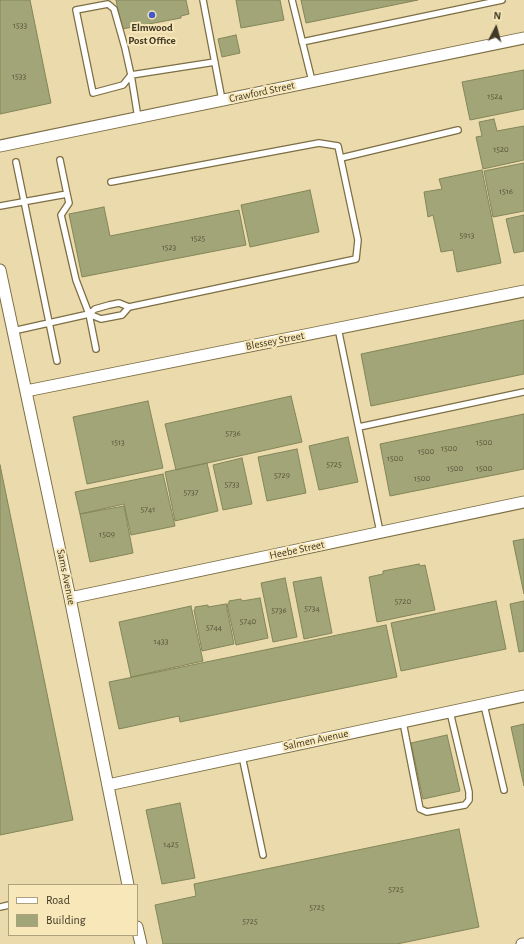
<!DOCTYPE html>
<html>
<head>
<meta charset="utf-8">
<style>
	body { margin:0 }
	#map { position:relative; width:524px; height:944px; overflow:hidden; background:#eadaac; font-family:"Alegreya Sans",sans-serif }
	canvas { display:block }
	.legend { position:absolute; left:8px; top:884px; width:130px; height:52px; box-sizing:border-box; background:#f7e7b9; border:1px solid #aea17f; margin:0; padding:5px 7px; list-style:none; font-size:12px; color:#403927 }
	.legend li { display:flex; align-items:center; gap:8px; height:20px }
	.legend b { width:20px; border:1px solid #aea17f }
	.north { position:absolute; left:476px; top:8px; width:40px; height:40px; -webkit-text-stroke:3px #f7e7b9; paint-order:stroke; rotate:6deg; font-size:11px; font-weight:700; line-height:16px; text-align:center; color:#403927 }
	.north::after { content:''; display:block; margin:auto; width:14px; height:18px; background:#403927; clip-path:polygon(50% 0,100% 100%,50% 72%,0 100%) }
</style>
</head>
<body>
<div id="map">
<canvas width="524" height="944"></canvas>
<ul class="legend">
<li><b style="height:5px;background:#fff"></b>Road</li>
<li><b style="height:11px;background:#a2a577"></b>Building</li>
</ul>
<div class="north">N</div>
</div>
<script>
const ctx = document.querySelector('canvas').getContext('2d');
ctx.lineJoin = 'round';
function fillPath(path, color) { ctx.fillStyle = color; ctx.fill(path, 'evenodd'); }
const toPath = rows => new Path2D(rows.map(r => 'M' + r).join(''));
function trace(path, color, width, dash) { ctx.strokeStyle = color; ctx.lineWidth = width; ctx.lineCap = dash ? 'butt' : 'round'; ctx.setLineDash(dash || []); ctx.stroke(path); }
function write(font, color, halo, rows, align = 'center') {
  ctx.font = font + ' "Alegreya Sans",sans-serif'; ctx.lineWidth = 4; ctx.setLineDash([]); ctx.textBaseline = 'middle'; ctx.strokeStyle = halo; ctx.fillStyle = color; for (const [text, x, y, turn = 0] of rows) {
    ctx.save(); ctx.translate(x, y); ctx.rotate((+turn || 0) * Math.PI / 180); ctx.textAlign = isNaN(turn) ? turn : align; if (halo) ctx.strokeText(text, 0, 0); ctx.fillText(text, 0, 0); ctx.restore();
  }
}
const building = toPath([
	[0,0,30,0,51,103,0,114,0,0],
	[116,0,186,0,189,14,181,16,181,18,122,29,116,0],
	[236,0,280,0,284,20,241,28,236,0],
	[301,0,418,0,306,23,301,0],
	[236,35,240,53,222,57,218,39,236,35],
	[524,70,524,109,470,120,462,82,524,70],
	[494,119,497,131,524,126,524,160,483,169,476,137,482,136,479,122,494,119],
	[524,163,524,211,493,217,484,171,524,163],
	[482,170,501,263,457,272,453,250,441,252,433,215,428,217,424,192,442,189,439,179,482,170],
	[310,190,319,232,250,247,241,205,310,190],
	[104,207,110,236,239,210,246,245,82,277,69,214,104,207],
	[524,215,524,251,514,253,506,219,524,215],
	[524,320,524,374,371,406,361,354,524,320],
	[291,396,302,442,176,470,165,424,291,396],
	[148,401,163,468,87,484,73,417,148,401],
	[524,414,524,469,390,496,380,444,524,414],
	[348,437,358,482,319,490,309,446,348,437],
	[297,449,306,493,267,501,258,457,297,449],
	[242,458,252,504,223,510,213,465,242,458],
	[207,463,218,511,175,521,165,472,207,463],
	[0,465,73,820,0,835,0,465],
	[163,474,175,526,131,535,124,504,80,514,75,492,163,474],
	[124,506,133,553,90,562,80,514,124,506],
	[524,539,524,594,513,541,524,539],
	[419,564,420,566,425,565,435,610,377,622,369,577,383,574,383,571,419,564],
	[321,577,332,633,304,639,293,582,321,577],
	[285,578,297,637,273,642,261,583,285,578],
	[260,598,268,638,236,645,227,604,229,604,229,601,241,599,242,601,260,598],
	[496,601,506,649,401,671,391,623,496,601],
	[524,601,524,651,519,652,510,604,524,601],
	[226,604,234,644,202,651,194,610,195,610,195,607,208,605,208,607,226,604],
	[191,606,203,661,131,677,119,622,191,606],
	[386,625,397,677,180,722,179,716,119,729,109,682,386,625],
	[524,724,524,786,511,727,524,724],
	[447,735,460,791,423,799,411,743,447,735],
	[180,803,195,878,162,884,146,810,180,803],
	[459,829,479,927,397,944,163,944,155,905,196,896,194,884,459,829]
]);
const service = toPath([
	[203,0,222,100],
	[292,0,312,81],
	[302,42,502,0],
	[138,118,134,93,131,75,125,48,114,9,108,4,76,10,93,93,123,85,131,75,215,62],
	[341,158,458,130],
	[16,162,57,361],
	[67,194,69,203,61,215,76,280,89,314,101,319,122,315,129,307],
	[0,206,67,194,60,160],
	[89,314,95,309,109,305,119,303,129,307,356,259,358,240,338,146,319,143,111,182],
	[338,328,380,532],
	[13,331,89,314,96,349],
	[359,427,524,392],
	[484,705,504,790],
	[403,722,420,809,427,812,465,805,469,800,469,792,450,712],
	[242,756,263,855],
	[0,907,9,905]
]);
const minor = toPath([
	[0,146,524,38],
	[0,270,70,598,128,885],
	[26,391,524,291],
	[70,598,524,502],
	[108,785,524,696],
	[137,927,141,944],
	[522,944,524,944]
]);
const markers = [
	[152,15,4,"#4358cc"]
];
const numberNames = [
	["1533",20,25],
	["1533",19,76],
	["1524",495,96],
	["1520",501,149],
	["1516",506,191],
	["5913",467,235],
	["1525",198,238],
	["1523",169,247],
	["5736",233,433],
	["1513",118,442],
	["1500",484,442],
	["1500",449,448],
	["1500",426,451],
	["1500",395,458],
	["5725",334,464],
	["1500",455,468],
	["1500",484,468],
	["5729",282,475],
	["1500",422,478],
	["5733",232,484],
	["5737",191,492],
	["5741",148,509],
	["1509",107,534],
	["5720",403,601],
	["5734",312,608],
	["5736",279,610],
	["5740",248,621],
	["5744",214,627],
	["1433",161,641],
	["1425",171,844],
	["5725",396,889],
	["5725",317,907],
	["5725",250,921]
];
const poiNames = [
	["Elmwood",152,28],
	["Post Office",152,41]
];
const streetNames = [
	["Crawford Street",262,92,-12],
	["Blessey Street",275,341,-11],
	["Heebe Street",297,550,-12],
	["Sams Avenue",66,577,78],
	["Salmen Avenue",316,740,-12]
];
fillPath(building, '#a2a577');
trace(building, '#838659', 1);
trace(service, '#7d6e44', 8);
trace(minor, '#7d6e44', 13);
trace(service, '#fff', 5.5);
trace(minor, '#fff', 11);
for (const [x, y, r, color] of markers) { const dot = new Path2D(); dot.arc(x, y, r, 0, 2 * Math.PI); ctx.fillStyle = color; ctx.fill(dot); trace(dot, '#f7e7b9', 1.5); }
write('9px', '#58543b', null, numberNames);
write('bold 11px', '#403927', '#f7e7b9', poiNames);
write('11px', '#403927', '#f7e7b9', streetNames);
</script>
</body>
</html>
